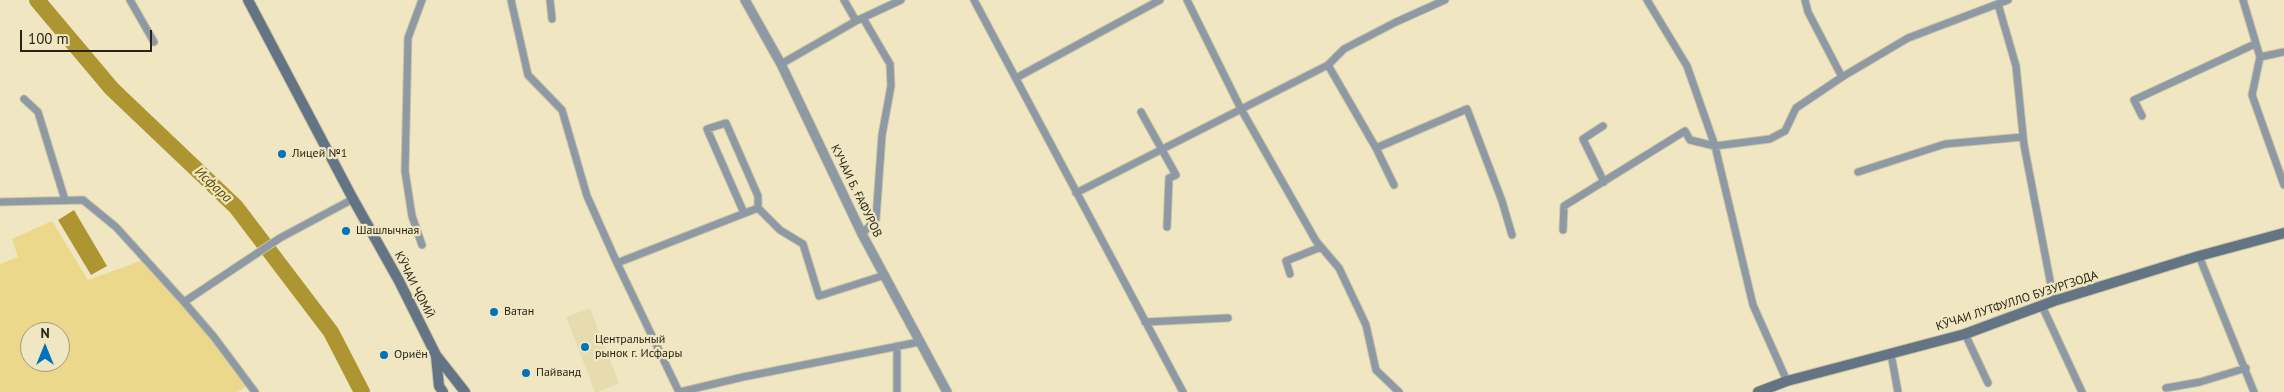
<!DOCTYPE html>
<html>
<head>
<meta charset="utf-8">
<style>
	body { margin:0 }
	#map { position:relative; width:2284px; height:392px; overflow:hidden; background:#f0e7c2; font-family:"PT Sans",sans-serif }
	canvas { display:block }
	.north { position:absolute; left:20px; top:322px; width:50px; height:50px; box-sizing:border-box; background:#f0e7c2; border:1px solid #a0997e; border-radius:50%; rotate:0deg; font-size:14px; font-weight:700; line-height:20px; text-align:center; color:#282517 }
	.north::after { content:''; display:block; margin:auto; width:18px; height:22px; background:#0073bd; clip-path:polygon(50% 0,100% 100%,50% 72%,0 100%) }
	.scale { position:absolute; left:20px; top:30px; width:132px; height:22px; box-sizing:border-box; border:2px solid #282517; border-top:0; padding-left:6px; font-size:15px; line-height:18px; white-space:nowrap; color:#282517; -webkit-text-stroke:4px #f0e7c2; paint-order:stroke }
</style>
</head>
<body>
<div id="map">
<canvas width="2284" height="392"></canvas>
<div class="north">N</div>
<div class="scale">100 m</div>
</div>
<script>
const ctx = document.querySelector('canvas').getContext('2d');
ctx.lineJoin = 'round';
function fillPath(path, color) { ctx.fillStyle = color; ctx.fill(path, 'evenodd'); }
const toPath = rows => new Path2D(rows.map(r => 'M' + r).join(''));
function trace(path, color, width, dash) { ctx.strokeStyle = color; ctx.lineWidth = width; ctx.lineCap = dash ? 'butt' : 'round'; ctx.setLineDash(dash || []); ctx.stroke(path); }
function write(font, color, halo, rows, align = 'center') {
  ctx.font = font + ' "PT Sans",sans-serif'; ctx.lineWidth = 4.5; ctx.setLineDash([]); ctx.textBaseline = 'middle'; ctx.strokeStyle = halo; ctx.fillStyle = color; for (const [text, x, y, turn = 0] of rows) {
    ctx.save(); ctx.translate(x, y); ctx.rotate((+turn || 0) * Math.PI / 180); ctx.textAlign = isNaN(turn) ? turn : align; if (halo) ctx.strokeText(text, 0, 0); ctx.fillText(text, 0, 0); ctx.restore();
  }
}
const built = toPath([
	[590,308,619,383,598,392,595,392,566,317]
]);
const green = toPath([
	[52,221,88,280,146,259,252,384,237,392,0,392,0,264,18,257,12,239],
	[30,332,60,332,60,362,30,362]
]);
const water = toPath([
	[74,210,107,266,91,275,58,220]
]);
const river = toPath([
	[37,0,112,89,236,207,331,332,362,392]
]);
const minor = toPath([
	[130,0,154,42],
	[422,0,408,38,405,171,412,216,422,245],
	[511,0,528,75,562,110,587,196,617,263,679,392],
	[550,0,552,19],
	[844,0,856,21],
	[974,0,1183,392],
	[1187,0,1241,109,1316,241,1339,268,1366,325,1376,370,1399,392],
	[1647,0,1687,66,1715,146,1753,305,1787,381],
	[1805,0,1808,12,1842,77],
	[2243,0,2260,57,2252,95,2284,185],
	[1998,4,2016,66,2024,145,2054,301],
	[2260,57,2284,52],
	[781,64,856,21,901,0],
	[1328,65,1376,148,1394,185],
	[1016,78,1160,0],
	[24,99,38,112,65,200],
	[1141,112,1176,175,1169,178,1167,227],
	[2142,116,2134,100,2255,44],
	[1603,126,1583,139,1604,182],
	[1376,148,1467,109,1502,201,1512,235],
	[1858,172,1945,144,2023,137],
	[1076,193,1328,65,1344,49,1396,22,1445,0],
	[0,202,83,200,116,227,184,302,214,337,255,392],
	[744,213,707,129,726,123,758,196,758,208],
	[1563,230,1564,206,1685,131,1690,140,1715,146,1770,139,1785,131,1796,108,1842,77,1908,38,2008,0],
	[862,234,876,219,882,135,891,86,890,64,863,18],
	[2199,256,2254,392],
	[617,263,758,208,780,230,803,244,819,296,885,275],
	[1290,274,1286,261,1321,247],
	[184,302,280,238,353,199],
	[2042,306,2082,392],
	[1145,322,1228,318],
	[1965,334,1988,383],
	[897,346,897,392],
	[1891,354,1898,392],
	[2166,388,2200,382,2246,368],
	[680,392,743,377,919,342]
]);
const tertiary = toPath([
	[745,0,781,64,862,234,947,392]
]);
const secondary = toPath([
	[248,0,353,199,399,281,436,355,465,392],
	[436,356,439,386,443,392],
	[1758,392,1787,381,1965,334,2054,301,2199,256,2284,233]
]);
const markers = [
	[282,154,5,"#0073bd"],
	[346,231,5,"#0073bd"],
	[494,312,5,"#0073bd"],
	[585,347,5,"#0073bd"],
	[384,355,5,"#0073bd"],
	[526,373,5,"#0073bd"]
];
const poiNames = [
	["Лицей №1",292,154],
	["Шашлычная",356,231],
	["Ватан",504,312],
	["Центральный",595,340],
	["рынок г. Исфары",595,354],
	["Ориён",394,355],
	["Пайванд",536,373]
];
const streetNames = [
	["КУЧАИ Б. ҒАФУРОВ",856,191,64],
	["КӮЧАИ ҶОМӢ",414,285,63],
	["КӮЧАИ ЛУТФУЛЛО БУЗУРГЗОДА",2017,301,-18]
];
const waterNames = [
	["Исфара",213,185,43]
];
fillPath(built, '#e6dcb0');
fillPath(green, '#ebd88a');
fillPath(water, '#ad9632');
trace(river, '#ad9632', 16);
trace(minor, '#ccc4a3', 9);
trace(tertiary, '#ccc4a3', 11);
trace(secondary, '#ccc4a3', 12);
trace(minor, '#8d99a5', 7);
trace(tertiary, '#8d99a5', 9);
trace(secondary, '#637485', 10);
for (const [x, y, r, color] of markers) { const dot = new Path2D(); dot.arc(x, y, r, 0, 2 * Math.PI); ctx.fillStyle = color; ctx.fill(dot); trace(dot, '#f0e7c2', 2); }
write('12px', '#282517', '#f0e7c2', poiNames, 'left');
write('12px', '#282517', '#f0e7c2', streetNames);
write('italic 14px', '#5f4f00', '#f0e7c2', waterNames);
</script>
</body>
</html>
